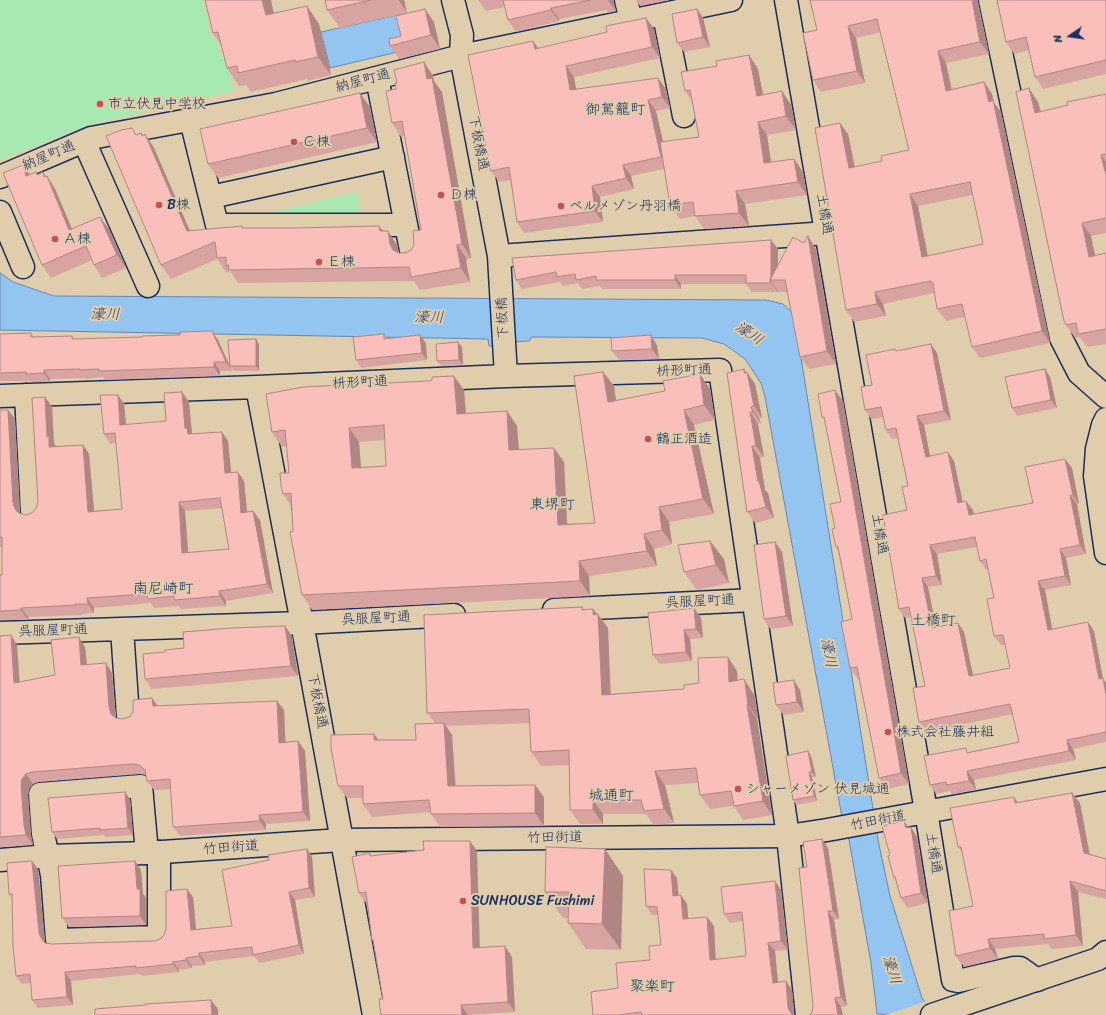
<!DOCTYPE html>
<html>
<head>
<meta charset="utf-8">
<style>
	body { margin:0 }
	#map { position:relative; width:1106px; height:1015px; overflow:hidden; background:#e0cdab; font-family:Sriracha,sans-serif }
	canvas { display:block }
	.north { position:absolute; left:1050px; top:16px; width:40px; height:40px; -webkit-text-stroke:3px #e0cdab; paint-order:stroke; rotate:257deg; font-size:11px; font-weight:700; line-height:16px; text-align:center; color:#1b2f5e }
	.north::after { content:''; display:block; margin:auto; width:14px; height:18px; background:#1b2f5e; clip-path:polygon(50% 0,100% 100%,50% 72%,0 100%) }
</style>
</head>
<body>
<div id="map">
<canvas width="1106" height="1015"></canvas>
<div class="north">N</div>
</div>
<script>
const ctx = document.querySelector('canvas').getContext('2d');
ctx.lineJoin = 'round';
function fillPath(path, color) { ctx.fillStyle = color; ctx.fill(path, 'evenodd'); }
const toPath = rows => new Path2D(rows.map(r => 'M' + r).join(''));
function trace(path, color, width, dash) { ctx.strokeStyle = color; ctx.lineWidth = width; ctx.lineCap = dash ? 'butt' : 'round'; ctx.setLineDash(dash || []); ctx.stroke(path); }
function write(font, color, halo, rows, align = 'center') {
  ctx.font = font + ' Sriracha,"Klee One",sans-serif'; ctx.lineWidth = 4; ctx.setLineDash([]); ctx.textBaseline = 'middle'; ctx.strokeStyle = halo; ctx.fillStyle = color; for (const [text, x, y, turn = 0] of rows) {
    ctx.save(); ctx.translate(x, y); ctx.rotate((+turn || 0) * Math.PI / 180); ctx.textAlign = isNaN(turn) ? turn : align; if (halo) ctx.strokeText(text, 0, 0); ctx.fillText(text, 0, 0); ctx.restore();
  }
}
const built = toPath([
	[619,616,624,727,605,728,606,831,368,831,347,820,330,737,429,730,427,626]
]);
const green = toPath([
	[0,0,203,0,212,40,217,39,220,55,225,54,234,91,93,124,0,160],
	[357,192,362,218,252,217]
]);
const water = toPath([
	[402,14,410,49,330,68,321,32,402,14],
	[0,273,13,282,54,296,766,300,783,304,794,314,878,840,890,896,922,998,935,1015,877,1014,871,963,849,840,842,817,765,397,761,383,745,359,724,344,702,338,532,337,529,341,495,343,495,346,489,346,488,339,0,330,0,273]
]);
const pier = toPath([
	[927,1001,937,1015,885,1015]
]);
const minor = toPath([
	[453,0,462,35,461,56,499,256,506,376],
	[626,0,631,21],
	[786,0,926,811,953,980,958,981,1014,968,1020,968,1037,980],
	[990,0,1061,338,1079,373,1106,397],
	[664,15,684,116],
	[377,78,412,255],
	[191,120,217,225,406,225],
	[84,141,148,286],
	[0,177,91,138,276,104,461,56,731,0],
	[211,197,393,157],
	[0,212,23,267],
	[499,256,827,233],
	[257,387,302,623,374,1015],
	[26,395,32,512],
	[0,396,257,387,506,376,720,370,788,836,807,1015],
	[554,610,753,600],
	[122,629,128,716],
	[0,633,302,623,454,615],
	[147,853,141,786,40,794,43,834,52,875,57,940,159,937,159,852]
]);
const major = toPath([
	[1106,419,1103,425,1097,449,1095,476,1106,553],
	[0,860,49,856,147,853,342,840,788,836,827,830,1106,779],
	[932,1015,1098,959,1106,952]
]);
const wall = toPath([
	[325,0,404,0,407,13,340,28,327,10],
	[478,0,614,0,614,3,616,11,608,13,607,10,559,19,559,21,516,32,508,20,505,7,486,11],
	[636,0,670,0,640,6],
	[810,0,978,0,978,2,989,54,946,63,952,89,984,82,992,94,994,103,1001,112,1050,343,980,358,972,347,965,317,946,321,937,309,934,293,883,304,886,316,854,322,846,310,848,134,855,167,882,161,909,150,881,32,856,38,865,83,821,92,813,80,817,30],
	[973,195,983,244,928,256,918,206],
	[1106,0,1106,74,1043,89,1035,77,1029,50,1014,54,1006,42],
	[307,6,319,24,331,75,308,81,307,79,251,92,246,85,239,86,227,68,221,45,213,33,274,13],
	[697,9,703,18,710,47,684,52,677,43],
	[434,22,440,49,399,59,390,46,401,36],
	[654,29,660,58,574,77,576,89,666,89,670,108,656,111,663,142,699,137,692,101,685,91,717,66,749,55,758,69,763,95,782,91,791,105,796,130,767,135,771,162,803,172,807,195,745,204,749,226,704,229,695,216,680,219,670,205,664,169,631,176,634,189,600,197,603,222,524,233,517,222,511,180,499,182,491,171,538,49],
	[424,62,433,76,434,81,442,92,471,258,467,259,466,261,470,282,420,290,414,281,238,283,230,271,226,272,217,259,171,279,161,265,137,135,143,135,145,134,154,148,190,231,243,228,295,228,379,226,383,231,397,245,399,253,405,253,411,250,414,245,421,230,405,136,401,137,392,123,397,83],
	[1106,94,1106,233,1091,236,1095,256,1106,253,1106,344,1087,347,1080,337,1075,338,1066,325,1038,102,1041,112,1068,105],
	[370,107,377,142,218,178,208,164],
	[43,172,46,177,47,176,55,189,72,229,109,229,126,268,102,278,94,265,92,260,51,278,42,265,29,174,38,174],
	[771,240,778,249,778,266,804,243,816,249,836,364,809,369,800,357,788,292,778,292,778,291,778,292,752,292,746,284,681,284,681,289,602,289,600,286,582,289,578,283,563,286,560,282,522,289,516,280,512,258],
	[31,333,34,337,72,336,74,339,218,340,232,371,220,371,220,376,105,380,103,377,86,379,85,378,50,379,50,382,32,382,30,381,0,381,0,334],
	[384,334,387,338,426,343,427,360,361,368,356,360],
	[259,344,259,371,234,371,230,366],
	[657,345,659,359,619,360,612,351],
	[462,347,463,365,441,366,437,361],
	[897,351,937,353,951,420,924,425,930,456,954,461,962,502,973,510,973,514,1033,503,1072,468,1079,504,1077,504,1086,554,1066,558,1071,585,1045,590,1052,629,1094,631,1103,679,1106,683,1106,742,1073,749,1076,760,974,780,976,790,952,794,950,791,936,794,930,785,969,752,1019,742,1013,714,925,732,919,722,925,686,911,617,905,618,899,609,907,510,908,486,898,438,892,439,886,430,883,417,871,419,865,410,872,385],
	[977,547,980,561,986,570,988,569,994,598,994,636,1001,645,1005,645,1010,668,973,676,964,632,958,623,936,627,928,587,942,585,937,554],
	[744,369,755,384,762,418,759,418,761,423,758,424,764,457,760,458,765,490,768,493,774,518,755,523,747,512],
	[1045,369,1050,377,1057,408,1017,416,1012,408],
	[603,372,614,386,616,400,710,389,715,420,694,425,714,514,669,522,672,544,654,549,657,566,589,576,590,596,312,610,302,595,293,531,292,507,283,494,289,473,287,446,282,447,272,432,464,390,466,414,507,411,517,426,519,450,554,448,564,462,567,524,595,523],
	[385,440,386,466,361,467,359,442],
	[182,392,189,402,192,434,222,432,228,441,231,472,244,481,247,512,253,511,260,520,273,593,226,601,226,606,181,609,179,606,154,608,151,603,94,608,94,613,82,614,82,615,28,617,28,620,0,620,0,575,2,575,2,547,0,547,0,410,8,410,15,419,20,513,26,515,32,513,36,508,38,502,45,397,52,407,54,443,56,446,83,445,89,454,94,511,122,509,116,443,110,444,104,434,118,395,124,404,126,425,166,421],
	[222,508,229,549,188,553,185,511],
	[843,401,909,784,887,789,879,778,859,679,858,679,850,668,852,619,838,551,836,547,841,502,825,421,822,417],
	[775,542,782,552,793,626,770,629,764,619],
	[724,559,729,583,697,590,684,572],
	[582,607,584,609,593,609,608,628,611,694,684,689,737,671,738,681,753,693,755,696,758,719,757,719,772,815,743,820,734,806,710,809,700,795,698,783,665,785,674,823,654,825,646,814,603,814,603,824,580,824,570,810,569,765,541,766,531,752,530,723,446,726,452,735,456,786,544,797,544,826,440,827,431,814,431,812,372,817,363,804,363,798,347,798,338,786,378,740,416,740,435,723,427,713],
	[694,608,701,618,703,638,690,639,692,661,659,664,653,655],
	[11,635,17,645,20,682,55,675,85,647,87,664,112,673,116,717,116,718,123,719,129,717,152,698,157,706,277,701,284,710,285,742,298,741,305,751,310,821,266,824,266,830,180,836,173,827,171,789,154,790,147,781,146,775,140,774,39,782,33,784,29,789,28,795,31,835,33,845,0,847,0,636],
	[292,636,298,676,152,689,145,679,165,652,184,648],
	[800,690,804,712,783,715,776,705],
	[808,751,811,756,816,777,812,777,817,801,796,805,793,800],
	[1072,793,1080,803,1090,854,1106,859,1106,899,1078,892,1083,946,1052,949,1048,944,995,949,998,959,964,967,956,956,973,906,963,854,958,847,1018,803],
	[130,799,133,835,105,837,104,835,57,839,52,832],
	[909,827,917,837,928,903,907,908,901,898,896,882,894,878,890,855],
	[828,848,839,919,834,920,847,1006,812,1012,813,1005,807,867],
	[307,849,312,857,315,897,295,900,304,954,259,963,254,956,205,962,205,965,192,966,192,968,179,970,179,972,142,976,140,974,71,981,73,1005,38,1008,32,1000,31,983,22,984,16,976,12,899,9,894,38,869,45,943,52,944,154,941,160,939,164,935,193,897,196,929,232,926,269,860],
	[605,849,623,876,621,950,586,949,568,923,568,918,563,918,545,892],
	[477,851,480,948,505,946,512,957,515,1012,468,1015,381,1015,383,999,374,943,372,940,367,903,366,903,359,893,371,856],
	[141,870,143,894,146,898,146,925,69,927,62,918],
	[677,878,678,895,687,904,688,918,714,926,716,959,745,956,746,954,743,921,730,923,724,914,781,890,788,950,775,951,778,982,786,981,792,990,794,1015,593,1015,618,988,650,960,661,945,658,915,652,915,646,906]
]);
const shadedWall = toPath([
	[262,0,271,0,278,33,266,15],
	[399,0,404,0,407,13],
	[608,0,614,0,614,3,616,11],
	[972,0,978,0,978,2,989,54,980,42],
	[307,6,319,24,331,75,318,57],
	[551,8,559,19,559,21,551,10],
	[425,9,434,22,440,49,431,35],
	[697,9,703,18,710,47,703,37],
	[646,18,654,29,660,58,652,47],
	[848,26,856,38,865,83,857,71],
	[533,41,541,52,535,49],
	[938,51,946,63,954,102,946,91],
	[749,55,758,69,766,110,757,96],
	[424,62,433,76,434,81,442,92,471,258,462,244],
	[566,66,574,77,578,101,570,90],
	[658,78,666,89,670,108,662,97],
	[984,82,992,94,994,103,1001,112,1050,343,1042,331],
	[1029,88,1038,102,1044,126,1035,113],
	[782,91,791,105,796,130,786,116],
	[360,93,370,107,377,142,367,128],
	[648,100,656,111,669,168,661,157],
	[758,122,767,135,773,177,764,163],
	[840,123,848,134,857,179,849,168],
	[141,133,149,145,145,134,154,148,196,245,187,231],
	[1101,155,1106,162,1106,175],
	[794,159,803,172,807,195,798,182],
	[23,165,32,178,26,176],
	[623,165,631,176,634,189,626,178],
	[43,172,48,180,47,176,55,189,78,243,69,230],
	[592,186,600,197,603,222,595,211],
	[736,191,745,204,749,226,739,213],
	[910,194,918,206,930,268,922,257],
	[100,217,109,229,126,268,117,255],
	[1082,223,1091,236,1098,270,1089,257],
	[379,226,389,240,380,231],
	[388,231,397,245,400,257,393,250,390,244],
	[808,236,816,249,836,364,827,351],
	[771,240,778,249,778,280,771,280],
	[457,245,467,259,466,261,470,282,461,268,457,247],
	[675,275,681,284,681,289,675,280],
	[771,282,778,291,778,292,771,283],
	[875,292,883,304,886,316,877,304],
	[212,331,218,340,232,371,226,362],
	[420,335,426,343,427,360,422,353],
	[651,335,657,345,659,359,652,349],
	[256,339,259,344,259,371,256,366],
	[458,342,462,347,463,365,459,360],
	[931,344,937,353,951,420,944,411],
	[214,362,220,371,220,376,214,367],
	[744,369,747,375,747,372,755,384,762,418,754,406],
	[1045,369,1050,377,1057,408,1051,400],
	[44,370,50,379,50,382,44,373],
	[603,372,614,386,618,416,608,402],
	[700,374,710,389,715,420,704,405],
	[454,376,464,390,467,429,457,414],
	[835,390,843,401,909,784,901,773],
	[182,392,189,402,192,434,188,434,185,428],
	[118,395,124,404,127,435,120,425],
	[45,397,52,407,54,443,56,446,56,456,49,447,47,437],
	[751,407,759,418,761,423,753,412],
	[8,410,15,419,20,513,21,518,15,509,13,503],
	[684,410,694,425,714,514,703,499],
	[507,411,517,426,520,465,509,450],
	[750,412,758,424,764,457,756,446],
	[917,416,924,425,932,466,926,457],
	[349,428,359,442,362,482,352,468],
	[222,432,228,441,232,482,225,473],
	[83,445,89,454,95,521,88,512],
	[752,446,760,458,765,490,768,493,774,518,766,507,758,482],
	[554,448,564,462,568,539,558,525],
	[948,452,954,461,965,512,958,503],
	[1065,459,1072,468,1079,504,1073,495],
	[238,472,244,481,248,523,241,513],
	[1070,495,1077,504,1086,554,1080,545],
	[966,501,973,510,975,524,969,515],
	[179,502,185,511,189,563,182,553],
	[659,507,669,522,672,544,662,530],
	[253,511,260,520,273,593,267,584],
	[644,534,654,549,657,566,647,551],
	[710,541,724,559,729,583,716,565],
	[775,542,782,552,793,626,786,616],
	[930,545,937,554,942,585,936,576],
	[1060,549,1066,558,1071,585,1065,576],
	[579,561,589,576,590,596,580,581],
	[922,578,928,587,938,637,932,628],
	[1038,581,1045,590,1054,639,1048,630],
	[219,591,226,601,226,606,220,596],
	[87,598,94,608,94,613,88,604],
	[21,608,28,617,28,620,21,610],
	[694,608,701,618,703,638,696,629],
	[593,609,599,617,598,614,608,628,611,709,602,695],
	[1088,622,1094,631,1103,679,1106,683,1106,695,1099,679],
	[958,623,964,632,975,685,969,676],
	[285,626,292,636,298,676,291,666],
	[684,630,690,639,692,661,686,652],
	[11,635,17,645,20,693,14,683],
	[79,637,85,647,88,674,81,665],
	[728,657,737,671,738,696,729,682],
	[106,663,112,673,116,717,118,723,111,714,109,707],
	[744,679,755,696,758,719,748,705],
	[794,680,800,690,804,712,797,702],
	[152,698,159,708,153,706],
	[277,701,284,710,286,752,279,743],
	[747,705,757,719,772,815,763,801],
	[444,723,452,735,456,798,448,786],
	[374,734,383,746,374,740],
	[1067,740,1073,749,1076,760,1069,751],
	[298,741,305,751,310,821,303,812],
	[808,751,811,756,816,777,812,772],
	[655,771,665,785,674,823,664,809],
	[967,771,974,780,976,790,969,781],
	[809,772,812,777,817,801,814,796],
	[26,774,33,784,29,789,28,795,31,835,33,845,26,835,24,825,21,785,22,779],
	[535,785,544,797,544,826,535,813],
	[125,792,130,799,133,835,128,828],
	[1072,793,1080,803,1091,863,1084,853],
	[1014,797,1021,807,1015,803],
	[593,800,603,814,603,824,593,810],
	[259,815,266,824,266,830,260,821],
	[904,821,911,831,911,827,917,837,928,903,921,893],
	[822,839,828,848,839,919,833,911],
	[470,841,477,851,480,959,473,948],
	[307,849,312,857,315,897,309,888],
	[605,849,623,876,621,950,602,924],
	[32,861,38,869,45,941,46,947,41,938,39,933],
	[135,861,141,870,143,894,146,898,146,925,140,916,137,889],
	[671,870,677,878,679,904,673,896],
	[775,881,781,890,788,950,781,941],
	[1070,881,1078,892,1083,946,1076,935],
	[187,889,193,897,197,938,191,930],
	[289,892,295,900,304,954,299,945],
	[681,895,687,904,689,927,683,919],
	[828,911,834,920,847,1006,841,997],
	[707,917,714,926,716,969,710,960],
	[988,939,995,949,998,959,990,948],
	[768,943,775,951,779,992,773,983],
	[505,946,512,957,515,1012,508,1002],
	[199,953,205,962,205,965,199,956],
	[186,958,192,966,192,968,186,960],
	[173,962,179,970,179,972,173,964],
	[65,972,71,981,73,1005,67,997],
	[786,981,792,990,794,1015,792,1015,788,1008],
	[835,998,841,1007,843,1015,838,1015],
	[211,1000,218,1009,218,1015,212,1015],
	[461,1005,468,1015,462,1015]
]);
const building = toPath([
	[205,0,262,0,266,15,307,6,318,57,295,62,295,60,238,73,237,66,227,68,218,32,213,33,205,0],
	[325,0,371,0,327,10,325,0],
	[503,0,591,0,551,8,551,10,508,20,503,0],
	[810,0,972,0,980,42,938,51,946,91,984,82,989,102,993,100,1042,331,972,347,962,304,937,309,933,283,931,283,931,281,875,292,877,304,846,310,815,128,840,123,849,168,882,161,881,156,909,150,877,19,848,26,857,71,813,80,803,33,817,30,810,0],
	[970,182,983,244,922,257,910,194,970,182],
	[997,0,1106,0,1106,60,1035,77,1026,37,1006,42,997,0],
	[425,9,431,35,390,46,389,39,401,36,396,16,425,9],
	[697,9,703,37,677,43,672,14,697,9],
	[646,18,652,47,566,66,570,90,658,78,662,97,648,100,661,157,623,165,626,178,592,186,595,211,517,222,509,167,491,171,468,55,533,41,535,49,607,32,606,26,646,18],
	[749,55,757,96,782,91,786,116,758,122,764,163,794,159,798,182,736,191,739,213,695,216,693,202,670,205,660,142,699,137,690,90,685,91,681,72,717,66,716,61,749,55],
	[424,62,427,79,432,78,441,127,462,244,457,245,457,247,461,268,411,277,409,267,228,270,229,265,226,266,226,257,217,258,215,242,161,265,106,136,121,130,132,128,136,135,141,133,142,136,145,134,187,231,242,226,242,228,295,228,379,226,380,231,388,231,390,244,393,250,399,253,405,253,411,250,414,245,413,231,421,230,402,121,392,123,386,91,396,89,395,83,397,83,394,70,424,62],
	[1029,88,1035,113,1068,105,1067,102,1106,94,1106,154,1101,155,1106,175,1106,218,1082,223,1089,257,1106,253,1106,329,1078,334,1076,323,1066,325,1064,321,1016,92,1029,88],
	[360,93,367,128,208,164,200,129,360,93],
	[23,165,26,176,36,172,37,175,43,172,44,177,47,176,69,230,100,217,117,255,94,265,86,246,42,265,3,173,23,165],
	[808,236,827,351,800,357,785,280,770,280,793,237,804,243,808,236],
	[771,240,771,277,770,280,771,283,746,283,746,275,675,275,675,280,596,280,596,276,576,280,575,274,557,277,556,272,516,280,512,258,771,240],
	[212,331,226,362,214,362,214,367,99,371,99,369,80,370,80,369,44,370,44,373,26,374,26,372,0,373,0,334,31,333,31,337,72,336,72,339,142,337,142,336,180,335,180,332,212,331],
	[384,334,384,339,420,335,422,353,356,360,353,337,384,334],
	[651,335,652,349,612,351,611,338,651,335],
	[256,339,256,366,230,366,228,340,256,339],
	[458,342,459,360,437,361,436,344,458,342],
	[931,344,944,411,917,416,924,449,926,457,948,452,958,503,966,501,969,515,1033,503,1025,467,1065,459,1073,495,1070,495,1080,545,1060,549,1065,576,1038,581,1048,630,1088,622,1099,679,1103,678,1106,695,1106,732,1067,740,1069,751,967,771,969,781,946,785,946,782,930,785,924,756,966,748,967,753,1019,742,1010,704,919,722,913,688,925,686,909,607,899,609,883,515,907,510,902,487,908,486,896,428,886,430,881,407,865,410,861,387,872,385,866,355,895,349,896,351,931,344],
	[975,537,980,561,986,559,994,598,987,599,994,636,1003,635,1010,668,969,676,958,623,932,628,922,578,936,576,930,545,975,537],
	[744,369,744,373,747,372,754,406,751,407,753,412,750,412,756,446,752,446,758,482,759,481,766,507,747,512,727,373,744,369],
	[1045,369,1051,400,1012,408,1005,377,1045,369],
	[603,372,608,402,665,391,663,381,700,374,704,405,684,410,703,499,659,507,662,530,644,534,647,551,579,561,580,581,302,595,290,532,293,531,291,493,283,494,281,486,280,473,289,473,285,430,272,432,266,394,303,387,429,381,432,380,432,377,454,376,457,414,507,411,509,450,554,448,558,525,595,523,574,376,603,372],
	[384,425,386,466,352,468,349,428,384,425],
	[835,390,901,773,879,778,857,667,850,668,841,622,852,619,838,547,836,547,832,529,835,528,830,504,841,502,824,417,822,417,818,394,835,390],
	[182,392,185,428,187,428,188,434,222,432,225,473,238,472,241,513,253,511,267,584,219,591,220,596,175,600,174,596,148,599,147,594,87,598,88,604,75,604,76,605,21,608,21,610,0,611,0,575,2,575,2,537,0,537,0,410,8,410,13,503,15,509,19,513,26,515,32,513,36,508,38,502,32,398,45,397,47,437,49,436,49,447,83,445,88,512,122,509,115,433,104,434,100,395,118,395,120,425,166,421,164,393,182,392],
	[220,498,229,549,182,553,179,502,220,498],
	[710,541,716,565,684,572,678,545,710,541],
	[775,542,786,616,764,619,754,545,775,542],
	[582,607,582,610,593,609,593,615,598,614,602,695,684,689,684,685,699,683,698,658,728,657,729,682,744,679,745,682,748,705,747,705,763,801,734,806,731,791,700,795,696,768,655,771,664,809,644,811,641,800,593,800,593,810,570,810,569,750,531,752,529,709,427,713,424,615,582,607],
	[694,608,696,629,684,630,686,652,653,655,648,613,694,608],
	[285,626,291,666,145,679,143,654,165,652,165,650,184,648,183,632,232,628,285,626],
	[11,635,14,683,55,675,51,640,79,637,81,665,106,663,109,707,111,714,116,718,123,719,129,717,133,712,133,700,152,698,153,706,277,701,279,743,298,741,303,812,259,815,260,821,173,827,170,779,147,781,145,770,139,765,133,764,32,772,26,774,22,779,21,785,24,825,26,835,0,837,0,636,11,635],
	[794,680,797,702,776,705,773,683,794,680],
	[444,723,448,786,535,785,535,813,431,814,429,800,363,804,363,786,338,786,331,748,331,735,374,734,374,740,416,740,415,724,444,723],
	[808,751,812,772,809,772,814,796,793,800,786,756,808,751],
	[125,792,128,828,100,830,100,828,52,832,48,798,125,792],
	[1072,793,1084,853,1106,859,1106,891,1070,881,1076,935,1044,939,1044,934,988,939,990,948,956,956,949,911,973,906,961,847,958,847,950,808,1014,797,1015,803,1072,793],
	[904,821,906,828,911,827,921,893,901,898,895,877,894,878,888,856,890,855,882,826,904,821],
	[822,839,833,911,828,911,841,997,835,998,838,1015,810,1015,812,1012,813,1005,799,868,807,867,803,842,822,839],
	[423,841,470,841,473,948,505,946,508,1002,461,1005,462,1015,381,1015,379,999,383,999,373,940,372,940,366,892,359,893,352,857,369,853,370,856,424,850,423,841],
	[546,847,605,849,602,924,568,923,569,892,545,892,546,847],
	[307,849,309,888,289,892,299,945,253,955,252,947,199,953,199,956,186,958,186,960,173,962,173,964,136,968,136,966,65,972,67,997,32,1000,30,974,16,976,13,946,12,894,9,894,7,863,32,861,39,933,41,938,45,943,52,944,154,941,160,939,164,935,166,929,166,891,187,889,191,930,232,926,222,870,269,860,268,855,307,849],
	[135,861,137,889,140,889,140,916,62,918,58,866,135,861],
	[644,869,671,870,673,896,681,895,683,919,707,917,710,960,745,956,746,954,742,912,724,914,721,887,775,881,781,941,768,943,773,983,786,981,788,1008,791,1013,793,1015,642,1015,641,1012,618,1015,593,1015,591,992,618,988,616,963,650,960,649,946,661,945,657,907,646,906,644,869],
	[211,1000,212,1015,95,1015,95,1009,145,1005,145,1004,211,1000]
]);
const markers = [
	[100,104,4,"#d1495b"],
	[294,142,4,"#d1495b"],
	[441,195,4,"#d1495b"],
	[159,205,4,"#d1495b"],
	[561,206,4,"#d1495b"],
	[55,239,4,"#d1495b"],
	[319,262,4,"#d1495b"],
	[648,439,4,"#d1495b"],
	[888,732,4,"#d1495b"],
	[738,789,4,"#d1495b"],
	[463,901,4,"#d1495b"]
];
const streetNames = [
	["納屋町通",363,81,-15],
	["下板橋通",478,143,79],
	["納屋町通",49,156,-23],
	["土橋通",824,214,80],
	["下板橋",503,318,-93],
	["枡形町通",684,371,-2],
	["枡形町通",360,383,-3],
	["土橋通",879,534,80],
	["呉服屋町通",700,602,-3],
	["呉服屋町通",376,619,-3],
	["呉服屋町通",53,631,-2],
	["下板橋通",317,701,79],
	["竹田街道",878,821,-11],
	["竹田街道",555,838,-1],
	["竹田街道",231,848,-4],
	["土橋通",933,853,81]
];
const poiNames = [
	["市立伏見中学校",108,104],
	["Ｃ棟",302,142],
	["Ｄ棟",449,195],
	["B棟",167,205],
	["ベルメゾン丹羽橋",569,206],
	["Ａ棟",63,239],
	["Ｅ棟",327,262],
	["鶴正酒造",656,439],
	["株式会社藤井組",896,732],
	["シャーメゾン 伏見城通",746,789],
	["SUNHOUSE Fushimi",471,901]
];
const neighbourhoodNames = [
	["御駕籠町",615,110],
	["東堺町",552,505],
	["南尼崎町",163,589],
	["土橋町",933,621],
	["城通町",611,796],
	["聚楽町",652,987]
];
const waterNames = [
	["濠川",105,315,1],
	["濠川",429,318,1],
	["濠川",749,334,34],
	["濠川",828,653,79],
	["濠川",891,970,73]
];
fillPath(built, '#e8c9b0');
fillPath(green, '#a8e9b2');
fillPath(water, '#94c4f0');
trace(water, '#6488b6', 1);
fillPath(pier, '#e0cdab');
trace(minor, '#1b2f5e', 25);
trace(major, '#1b2f5e', 25);
trace(minor, '#e0cdab', 22);
trace(major, '#e0cdab', 22);
fillPath(wall, '#d8a4a1');
fillPath(shadedWall, '#b08683');
fillPath(building, '#fbbfbb');
trace(building, '#b08683', 1);
for (const [x, y, r, color] of markers) { const dot = new Path2D(); dot.arc(x, y, r, 0, 2 * Math.PI); ctx.fillStyle = color; ctx.fill(dot); trace(dot, '#e0cdab', 1.5); }
write('14px', '#1b2f5e', '#e0cdab', streetNames);
write('14px', '#1b2f5e', '#e0cdab', poiNames, 'left');
write('15px', '#1b2f5e', '#e0cdab', neighbourhoodNames);
write('italic 15px', '#273e6d', '#e0cdab', waterNames);
</script>
</body>
</html>
